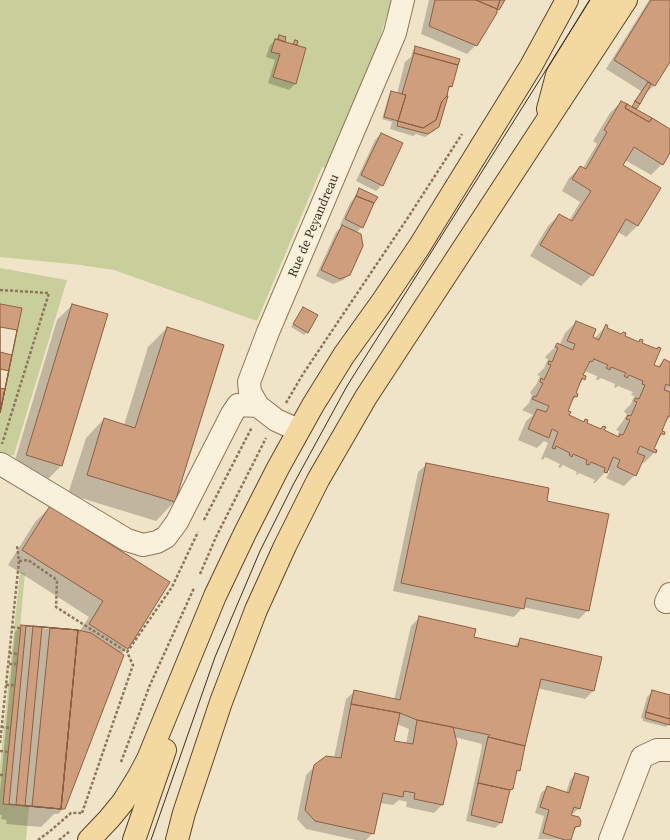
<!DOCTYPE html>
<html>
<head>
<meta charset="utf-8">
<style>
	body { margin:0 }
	canvas { display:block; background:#f0e4c8 }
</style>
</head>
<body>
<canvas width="670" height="840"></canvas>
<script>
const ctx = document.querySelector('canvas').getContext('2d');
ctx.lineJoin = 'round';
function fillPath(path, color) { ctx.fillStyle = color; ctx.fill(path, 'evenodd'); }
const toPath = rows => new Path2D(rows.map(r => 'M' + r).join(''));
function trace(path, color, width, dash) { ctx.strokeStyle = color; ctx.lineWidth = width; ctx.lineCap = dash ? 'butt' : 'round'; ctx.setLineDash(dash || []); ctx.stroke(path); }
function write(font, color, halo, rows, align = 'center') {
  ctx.font = font + ' "Source Serif 4",serif'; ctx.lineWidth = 3; ctx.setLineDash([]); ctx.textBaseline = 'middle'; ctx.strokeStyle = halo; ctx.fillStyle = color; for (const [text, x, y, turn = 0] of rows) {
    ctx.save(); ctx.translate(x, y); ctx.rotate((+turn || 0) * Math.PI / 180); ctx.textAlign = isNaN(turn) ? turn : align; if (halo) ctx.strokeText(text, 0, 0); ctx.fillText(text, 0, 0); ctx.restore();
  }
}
const green = toPath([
	[0,0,392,0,375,52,325,168,322,167,257,321,114,270,80,265,0,257],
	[0,268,67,280,14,455,0,456,0,413,22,308,0,304],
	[20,572,25,573,4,803,29,806,26,840,0,840,0,766]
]);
const shadow = toPath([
	[429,0,504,0,476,45,467,54,421,34],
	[649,0,670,0,670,60,654,86,645,94,634,110,670,130,670,151,662,164,651,175,625,160,622,165,660,188,637,226,626,237,618,232,592,275,581,286,530,256,548,226,559,215,569,221,580,202,562,191,569,178,580,167,583,168,597,144,593,141,610,113,621,102,631,108,641,91,606,69],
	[279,36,285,38,284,42,292,44,295,41,297,41,296,46,305,48,295,84,289,90,268,83,275,60,266,57,270,45],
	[416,47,451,86,447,91,436,129,425,137,416,134,413,136,390,129,392,122,382,119,389,95,391,92,397,94,405,62,411,57,413,50],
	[381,134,382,185,376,191,356,181,375,140],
	[360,190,362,227,356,233,349,274,343,280,333,284,316,276,336,232,342,226,340,225,350,203],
	[72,305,61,466,46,481,12,470,57,320],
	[303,308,307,332,304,335,291,327],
	[576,322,594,339,606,326,606,329,638,342,640,340,641,343,656,350,658,348,653,365,657,367,664,360,670,363,670,391,668,393,670,393,670,417,665,422,661,431,663,434,657,440,653,449,655,452,644,463,641,462,635,475,624,486,606,478,610,471,607,470,595,483,593,483,595,480,579,473,577,475,576,475,577,472,563,465,560,468,558,467,560,464,545,457,543,460,541,459,548,443,544,441,537,448,518,440,526,421,533,415,522,410,529,403,532,395,530,393,531,391,536,385,540,376,537,375,544,368,548,359,545,358,546,356,557,345,559,346,565,333],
	[584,371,597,376,596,380,598,380,601,378,615,384,614,388,615,388,618,386,633,392,631,395,634,396,631,404,625,410,624,412,627,414,623,421,616,430,619,431,617,437,585,423,585,420,583,422,568,416,567,412,570,403,576,397,577,395,574,394,578,385,584,379,582,376],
	[167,328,174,502,156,521,68,494,86,438,104,419,124,425,148,347],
	[427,464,546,502,588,610,579,619,523,607,514,617,393,591,418,472],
	[50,507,169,582,127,648,121,654,64,808,58,814,54,814,41,827,6,824,7,820,1,819,2,815,0,815,0,791,15,632,21,626,79,632,89,617,8,565,35,522],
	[420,617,473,638,513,647,521,639,594,690,585,699,537,688,519,770,515,774,509,791,501,823,495,828,466,821,482,746,481,746,482,744,454,737,442,805,434,813,406,807,407,802,399,800,393,805,379,803,373,833,366,840,356,840,306,829,297,819,306,775,315,766,334,758,346,699,355,691,394,700,411,626],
	[397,724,409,729,406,744,393,741],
	[653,691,670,696,670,726,668,725,666,727,643,721,643,719,641,718,647,697],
	[576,774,579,808,573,814,571,813,570,816,579,825,573,831,570,840,538,839,544,816,535,813,541,793,547,788,566,793,570,780]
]);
const building = toPath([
	[435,0,476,0,497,9,497,13,477,46,429,26,435,0],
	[476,0,500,0,497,9,476,0],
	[500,0,505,0,499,10,497,9,500,0],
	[651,0,670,0,670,62,655,86,614,60,651,0],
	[279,35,286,37,285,42,278,39,279,35],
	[275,39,306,48,296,84,273,77,280,54,271,52,275,39],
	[295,40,298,41,297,45,293,44,295,40],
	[415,46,460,59,458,65,414,53,415,46],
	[414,53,458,65,452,87,449,86,447,96,442,101,436,120,423,128,398,121,406,95,402,94,414,53],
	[648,82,651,84,640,104,635,101,648,82],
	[391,91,406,95,398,121,384,117,391,91],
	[447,96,448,96,439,127,428,134,397,126,398,121,423,128,436,120,442,101,447,96],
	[621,101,627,104,625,108,649,122,652,118,670,129,670,153,663,165,634,147,623,165,661,188,638,226,626,219,593,276,540,245,559,214,572,221,591,191,572,179,580,166,586,169,607,132,604,130,621,101],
	[635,101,640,104,636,109,632,107,635,101],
	[627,104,652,118,649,122,625,108,627,104],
	[381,133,403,143,383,186,361,175,381,133],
	[359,188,378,197,374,203,356,196,359,188],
	[356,196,374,203,363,228,345,219,356,196],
	[342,225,361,234,363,246,350,275,340,279,321,270,342,225],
	[0,304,22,308,0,413,0,304],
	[72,304,108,314,62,466,26,455,72,304],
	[303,307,318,315,308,333,293,324,303,307],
	[576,321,596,329,593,337,599,340,606,324,608,326,607,328,621,334,623,332,626,333,625,336,639,342,640,339,643,340,642,343,657,349,658,347,661,348,654,365,660,367,664,359,670,362,670,386,666,384,664,390,670,392,670,416,668,416,662,431,665,432,664,435,661,433,654,449,657,450,656,453,640,446,637,453,645,456,636,476,617,467,620,460,613,457,607,473,604,472,605,468,591,462,589,465,586,464,587,460,573,454,572,457,569,455,570,453,556,446,555,449,552,448,558,432,552,429,549,438,528,429,537,409,546,412,549,406,532,399,534,396,536,397,543,383,540,382,541,378,544,380,551,365,548,364,549,361,552,362,558,348,555,347,557,343,573,350,575,344,567,341,576,321],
	[594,359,608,365,606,368,610,370,611,367,626,373,624,376,627,378,629,375,643,381,642,384,645,385,639,399,636,398,634,401,637,402,631,416,628,415,626,419,630,420,623,435,620,434,619,437,604,430,606,427,603,426,601,429,587,423,588,420,585,419,584,422,569,415,571,412,568,411,574,396,577,397,578,394,576,393,582,378,585,380,586,376,583,375,590,361,592,362,594,359],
	[0,327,17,330,0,413,0,327],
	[167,327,224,345,175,502,87,475,104,418,135,428,167,327],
	[0,352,12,355,0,413,0,352],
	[0,369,9,371,0,413,0,369],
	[0,388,5,389,0,413,0,388],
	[426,463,549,488,547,501,609,514,589,611,526,598,524,609,401,583,426,463],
	[50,506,170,582,128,649,89,624,103,601,22,550,50,506],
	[419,616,476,629,474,637,518,647,520,638,602,657,594,691,541,679,525,746,488,737,490,735,417,720,400,713,351,704,354,690,400,700,419,616],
	[21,625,78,630,61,809,3,804,21,625],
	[26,626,78,630,61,809,9,804,26,626],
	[33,626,78,630,61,809,16,805,33,626],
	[42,627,78,630,61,809,25,806,42,627],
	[50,628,78,630,61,809,32,806,50,628],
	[78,630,91,633,124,655,65,809,61,809,78,630],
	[652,690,670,695,670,719,646,712,652,690],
	[351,704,400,713,394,741,413,744,417,720,453,727,457,743,443,805,414,799,415,793,404,791,403,797,383,793,374,834,315,821,305,810,314,765,326,756,341,758,351,704],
	[646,712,670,719,670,725,645,718,646,712],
	[488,737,525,746,520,771,517,770,513,789,510,790,478,783,488,737],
	[575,773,589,777,580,809,574,807,571,815,579,817,581,821,580,826,575,827,571,840,565,840,543,833,549,810,540,807,547,786,569,793,575,773],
	[478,783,510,790,502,823,471,815,478,783]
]);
const path = toPath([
	[0,290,49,293,2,444],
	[286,403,303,374,407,219,462,134],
	[204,520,252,427],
	[19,561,28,560,57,580,56,607,127,652,172,587,198,532],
	[200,574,216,537,266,438],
	[12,627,20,628],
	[9,653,18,654],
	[9,664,17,664],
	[6,685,15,685],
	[1,727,11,728],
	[0,743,19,561,17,546],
	[0,751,8,752],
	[121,762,150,685,194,588],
	[0,775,6,775],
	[82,813,133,665,127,652],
	[38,840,49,832,71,813,81,813],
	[59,840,69,832]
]);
const minor = toPath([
	[298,430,276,420,258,406,250,392,249,382,268,332,395,33,403,0],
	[1,464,127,540,143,545,157,542,166,537,177,522,232,414,238,405,258,406],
	[666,602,670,594],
	[610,840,642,757,657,750,670,750]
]);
const major = toPath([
	[548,109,557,75,603,0],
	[89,840,109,819,123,802,139,776,148,759,215,596,245,533,278,468,313,405,344,355,382,302,419,247,531,66,567,0],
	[134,840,165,750],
	[177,840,184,813,221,702,256,610,285,546,318,480,366,397,626,0]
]);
const tram = toPath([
	[151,840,215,657,260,551,293,485,347,386,590,0]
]);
const streetNames = [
	["Rue de Peyandreau",314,226,-67]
];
fillPath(green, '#c9cf9b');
fillPath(shadow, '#0003');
fillPath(building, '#cf9f7d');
trace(building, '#8d5f41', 1);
trace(minor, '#8d765c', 24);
trace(major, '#5b4430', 24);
trace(path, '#8d765c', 2.5, [3, 2]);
trace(minor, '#faf1dc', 22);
trace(major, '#f3d9a0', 22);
trace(tram, '#3d2e20', 1);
write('13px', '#3d2e20', '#f7eed8', streetNames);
</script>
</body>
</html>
